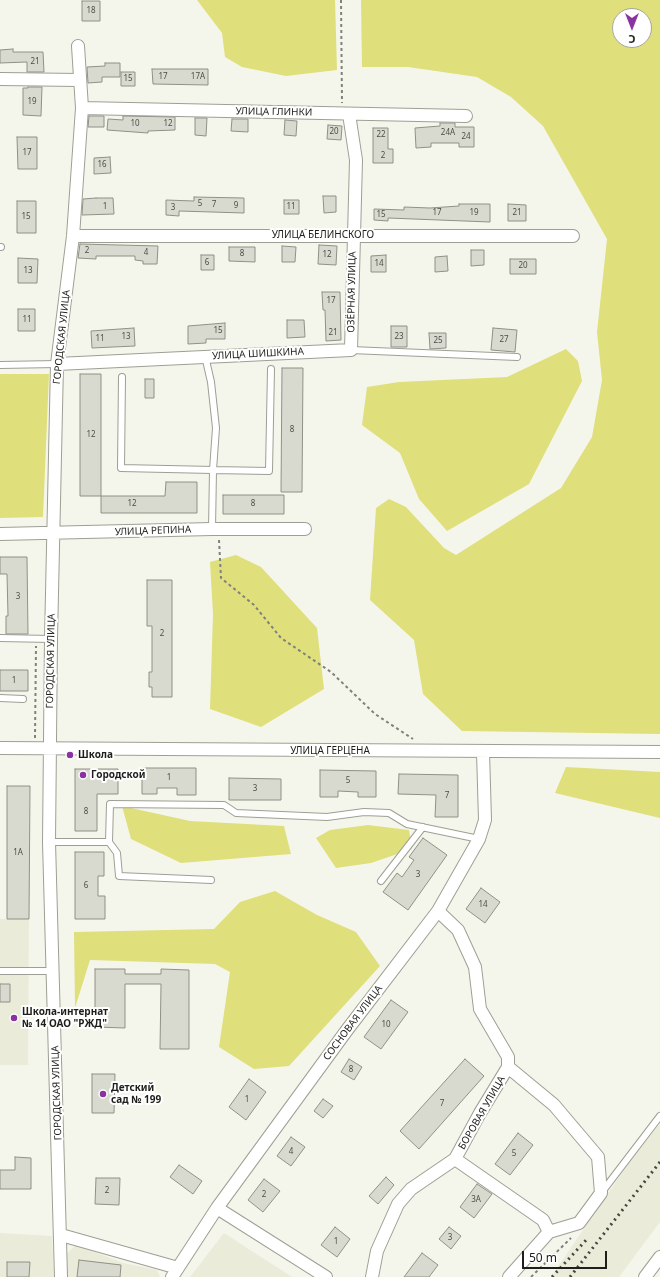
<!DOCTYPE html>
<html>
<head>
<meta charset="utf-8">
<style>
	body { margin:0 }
	#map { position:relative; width:660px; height:1277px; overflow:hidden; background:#f5f6eb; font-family:"Noto Sans",sans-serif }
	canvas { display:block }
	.north { position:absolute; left:612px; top:8px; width:40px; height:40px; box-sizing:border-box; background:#fff; border:1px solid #a5a5a3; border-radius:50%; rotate:180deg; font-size:11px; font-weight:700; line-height:16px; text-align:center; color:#1e1e1a }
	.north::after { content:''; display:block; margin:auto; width:14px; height:18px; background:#8a33a0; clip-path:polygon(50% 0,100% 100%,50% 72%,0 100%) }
	.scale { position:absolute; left:522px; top:1251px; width:85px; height:18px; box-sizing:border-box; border:2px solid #1e1e1a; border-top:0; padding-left:5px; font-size:12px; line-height:14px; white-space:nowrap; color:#1e1e1a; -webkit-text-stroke:3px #fff; paint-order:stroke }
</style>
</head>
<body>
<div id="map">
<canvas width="660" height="1277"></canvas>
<div class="north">С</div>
<div class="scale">50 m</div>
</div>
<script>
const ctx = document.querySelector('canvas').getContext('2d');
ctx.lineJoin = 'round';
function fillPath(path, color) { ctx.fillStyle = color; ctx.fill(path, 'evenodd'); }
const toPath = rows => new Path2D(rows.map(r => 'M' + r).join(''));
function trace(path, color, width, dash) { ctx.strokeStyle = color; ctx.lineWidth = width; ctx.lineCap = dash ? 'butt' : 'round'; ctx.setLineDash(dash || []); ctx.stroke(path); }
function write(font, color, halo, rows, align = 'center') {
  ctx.font = font + ' "Noto Sans",sans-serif'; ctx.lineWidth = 4; ctx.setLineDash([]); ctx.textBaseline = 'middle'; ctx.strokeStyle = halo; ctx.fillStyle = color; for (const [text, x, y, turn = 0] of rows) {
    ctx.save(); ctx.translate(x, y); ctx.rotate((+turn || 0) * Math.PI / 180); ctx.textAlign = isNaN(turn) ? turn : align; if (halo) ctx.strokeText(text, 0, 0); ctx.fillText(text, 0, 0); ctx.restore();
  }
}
const built = toPath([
	[0,919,29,919,28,1065,0,1065],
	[660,1117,660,1222,619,1277,551,1277],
	[0,1233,52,1236,54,1277,0,1277],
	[224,1233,292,1277,190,1277],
	[76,1245,123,1263,157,1270,160,1277,67,1277,65,1255]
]);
const green = toPath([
	[197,0,335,0,337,70,286,76,242,67,225,57,222,33],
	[361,0,660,0,660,734,462,731,423,694,414,640,370,600,376,508,389,499,406,507,444,548,456,555,561,488,592,437,602,380,597,332,607,239,543,126,511,97,477,77,408,67,362,67],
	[620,16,644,16,644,40,620,40],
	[566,349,578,361,582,381,529,484,447,531,419,499,400,453,362,425,367,387,399,382,507,377],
	[0,374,49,374,43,517,0,518],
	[236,555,261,567,317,628,324,689,261,727,210,709,213,614,210,562],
	[566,767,660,772,660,818,555,793],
	[122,806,190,821,284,826,291,854,181,863,131,839],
	[368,825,409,830,412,849,371,863,336,868,316,838,330,830],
	[275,891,317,915,356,932,380,966,289,1066,254,1069,219,1047,230,972,215,964,90,960,75,1008,74,932,214,929,240,902]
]);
const building = toPath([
	[82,1,100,1,100,21,82,21,82,1],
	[13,49,13,52,43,52,44,72,27,72,27,62,0,63,0,50,13,49],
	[105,63,120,63,120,77,102,77,102,82,88,83,87,67,105,66,105,63],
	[152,69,208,69,208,85,153,84,152,69],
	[121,72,135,72,135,86,121,86,121,72],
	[28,87,42,87,41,116,23,115,23,88,28,88,28,87],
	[89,116,104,116,104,127,88,127,89,116],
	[123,116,175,117,175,130,148,131,148,133,107,130,108,119,123,120,123,116],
	[195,118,207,118,206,136,195,135,195,118],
	[232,119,248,119,248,132,231,131,232,119],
	[285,120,297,121,296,136,284,135,285,120],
	[440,123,455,123,455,127,474,127,474,147,459,147,459,143,431,143,431,147,416,148,415,128,440,126,440,123],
	[328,125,342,126,341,140,327,139,328,125],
	[373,128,388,128,388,149,393,149,393,163,373,163,373,128],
	[17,137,37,137,37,169,18,169,17,137],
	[110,157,111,173,94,174,94,158,110,157],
	[323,196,336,196,336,212,324,213,323,196],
	[194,197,244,198,244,213,179,211,179,216,166,215,166,200,194,201,194,197],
	[96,198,113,198,114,214,82,215,83,199,96,198],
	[284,200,299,200,299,214,284,214,284,200],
	[17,201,36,201,36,233,17,233,17,201],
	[459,204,490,204,490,222,388,218,388,221,374,220,374,209,404,210,404,207,430,208,459,206,459,204],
	[508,204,526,205,526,221,508,221,508,204],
	[80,244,158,246,157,264,143,264,143,261,135,260,135,256,96,256,96,259,78,258,80,244],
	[319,245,337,246,336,265,318,264,319,245],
	[282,246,296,247,295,262,282,262,282,246],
	[229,247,255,247,255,262,229,261,229,247],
	[471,250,484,250,484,265,471,266,471,250],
	[201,255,214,255,214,270,201,270,201,255],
	[386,255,386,272,371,272,371,256,386,255],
	[447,256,448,271,435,272,435,257,447,256],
	[18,258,38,259,37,283,18,283,18,258],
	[510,259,536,259,536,274,510,274,510,259],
	[322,292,340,292,341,340,326,341,325,310,323,310,322,292],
	[18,309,35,309,35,331,18,331,18,309],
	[287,320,304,320,305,337,287,338,287,320],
	[225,323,225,339,206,339,206,343,188,344,188,326,225,323],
	[391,326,407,326,407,347,391,347,391,326],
	[134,328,135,346,92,348,91,331,134,328],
	[493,328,517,330,515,352,491,350,493,328],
	[429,333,446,333,446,348,430,349,429,333],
	[282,368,303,368,302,492,281,492,282,368],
	[80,374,101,374,101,496,80,496,80,374],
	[145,379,154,379,154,398,145,398,145,379],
	[166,482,197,482,197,513,101,513,101,496,165,496,166,482],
	[223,495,284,495,284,514,223,514,223,495],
	[0,557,27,557,28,634,6,634,6,616,8,616,7,574,0,574,0,557],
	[147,580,172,580,172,697,152,697,152,687,149,687,149,672,152,672,152,626,147,626,147,580],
	[0,670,28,670,28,691,0,691,0,670],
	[142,768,196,768,196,795,177,795,177,788,157,788,157,794,142,794,142,768],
	[75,769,118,769,118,794,97,794,97,831,75,831,75,769],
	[320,770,376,771,376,797,358,797,358,792,338,791,338,797,320,797,320,770],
	[399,774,458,775,458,817,435,817,436,795,398,794,399,774],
	[229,778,281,779,281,800,229,800,229,778],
	[7,786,30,786,29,919,7,919,7,786],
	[423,838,447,855,408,910,383,892,397,873,402,877,414,860,409,857,423,838],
	[75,852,104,852,104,876,98,876,98,896,105,896,105,919,75,919,75,852],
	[481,888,500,902,485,923,466,909,481,888],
	[95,969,125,969,125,974,161,974,161,969,189,970,189,1049,160,1049,161,984,125,984,125,1028,95,1027,95,969],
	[0,984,10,984,10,1002,0,1002,0,984],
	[391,1000,408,1012,381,1049,364,1037,391,1000],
	[349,1059,362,1067,354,1080,341,1072,349,1059],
	[465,1059,484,1076,419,1149,400,1131,465,1059],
	[92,1074,115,1074,114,1113,92,1113,92,1074],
	[249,1079,266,1092,246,1120,229,1107,249,1079],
	[323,1099,333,1106,323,1118,314,1111,323,1099],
	[518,1133,533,1145,510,1175,495,1164,518,1133],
	[291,1137,305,1147,291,1166,277,1156,291,1137],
	[15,1157,31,1158,31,1189,0,1189,0,1170,15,1170,15,1157],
	[179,1165,202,1181,193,1194,170,1177,179,1165],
	[386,1177,394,1185,378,1204,369,1196,386,1177],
	[96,1178,120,1178,119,1205,95,1204,96,1178],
	[264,1179,280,1191,263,1212,248,1200,264,1179],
	[477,1184,492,1194,474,1218,460,1207,477,1184],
	[335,1227,350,1239,337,1257,321,1245,335,1227],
	[449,1227,461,1236,451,1249,439,1239,449,1227],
	[422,1253,438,1265,429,1277,404,1277,422,1253],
	[79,1260,121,1265,120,1277,77,1277,79,1260],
	[7,1262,30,1262,29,1277,7,1277,7,1262]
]);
const path = toPath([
	[341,0,342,103],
	[219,540,221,578,254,605,281,638,331,672,375,714,413,739],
	[35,738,36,646],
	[531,1277,571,1238]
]);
const lane = toPath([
	[0,247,1,247],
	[351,350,517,357],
	[0,365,57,364],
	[122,377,121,468,213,470,216,428,211,382,205,356],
	[212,529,213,470,269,471,271,369],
	[0,638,51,639],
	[0,698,23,699],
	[49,842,109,842,110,804,224,805,236,813,327,817,364,812,389,813,407,824,479,839],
	[109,842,117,853,119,876,211,880],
	[381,881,423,827],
	[0,971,53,971],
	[602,1192,660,1116]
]);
const street = toPath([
	[0,79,80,80],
	[82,108,466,116],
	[73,236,573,236],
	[57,364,351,350,356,160,349,114],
	[0,534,212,529,305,529],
	[0,748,660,752],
	[508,1067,554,1105,598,1157,601,1193,579,1223,549,1232,509,1277],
	[455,1159,543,1220,549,1232],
	[217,1208,326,1277],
	[61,1235,178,1268],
	[61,1277,49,842,51,639,57,364,73,236,82,108,78,46],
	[172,1277,217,1208,347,1030,438,911,479,839,485,820,483,752],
	[372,1277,377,1251,398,1204,411,1189,455,1159,480,1113,508,1067,508,1057,480,1009,475,967,458,930,438,911],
	[645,1277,660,1257]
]);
const rail = toPath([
	[552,1277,588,1238],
	[570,1277,660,1162]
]);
const markers = [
	[70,755,4,"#8a33a0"],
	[83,775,4,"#8a33a0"],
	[14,1018,4,"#8a33a0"],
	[103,1094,4,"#8a33a0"]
];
const numberNames = [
	["18",91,11],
	["21",35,62],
	["17",163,77],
	["17А",198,77],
	["15",128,79],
	["19",32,102],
	["10",135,124],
	["12",168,124],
	["20",334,132],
	["24А",448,133],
	["22",381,135],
	["24",466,137],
	["17",27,153],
	["2",383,156],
	["16",102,165],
	["5",200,204],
	["7",214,205],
	["9",236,206],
	["1",105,207],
	["11",291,207],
	["3",173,208],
	["17",437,213],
	["19",474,213],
	["21",517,213],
	["15",381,215],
	["15",26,217],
	["2",87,251],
	["4",146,253],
	["8",242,254],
	["12",327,255],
	["6",207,263],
	["14",379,264],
	["20",523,266],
	["13",28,271],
	["17",331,301],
	["11",27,320],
	["15",218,331],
	["21",333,333],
	["13",126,337],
	["23",399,337],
	["11",100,339],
	["27",504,340],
	["25",438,341],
	["8",292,430],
	["12",91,435],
	["12",132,504],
	["8",253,504],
	["3",18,597],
	["2",162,634],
	["1",14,681],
	["1",169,778],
	["5",348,781],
	["3",255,789],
	["7",447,796],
	["8",86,812],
	["1А",18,853],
	["3",418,875],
	["6",86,886],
	["14",483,905],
	["10",386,1025],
	["8",351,1070],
	["1",247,1100],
	["7",442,1104],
	["4",291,1152],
	["5",514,1154],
	["2",107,1191],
	["2",264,1195],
	["3А",476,1200],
	["3",450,1238],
	["1",336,1242]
];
const streetNames = [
	["УЛИЦА ГЛИНКИ",274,112,1],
	["УЛИЦА БЕЛИНСКОГО",323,235],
	["ОЗЁРНАЯ УЛИЦА",352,292,-89],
	["ГОРОДСКАЯ УЛИЦА",62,337,-84],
	["УЛИЦА ШИШКИНА",258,354,-3],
	["УЛИЦА РЕПИНА",153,531,-2],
	["ГОРОДСКАЯ УЛИЦА",51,661,-89],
	["УЛИЦА ГЕРЦЕНА",330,751],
	["СОСНОВАЯ УЛИЦА",353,1023,-53],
	["ГОРОДСКАЯ УЛИЦА",57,1093,-92],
	["БОРОВАЯ УЛИЦА",482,1113,-60]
];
const poiNames = [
	["Школа",78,755],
	["Городской",91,775],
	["Школа-интернат",22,1012],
	["№ 14 ОАО \"РЖД\"",22,1024],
	["Детский",111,1088],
	["сад № 199",111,1100]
];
fillPath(built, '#eaebd8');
fillPath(green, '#dfdf7c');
fillPath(building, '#d9dacf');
trace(building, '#909086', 1);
trace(lane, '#9e9f94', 8);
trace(street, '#9e9f94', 14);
trace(path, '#80817a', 2, [3, 3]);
trace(lane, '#fff', 6);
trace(street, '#fff', 12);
trace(rail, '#464640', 3, [2, 4]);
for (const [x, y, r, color] of markers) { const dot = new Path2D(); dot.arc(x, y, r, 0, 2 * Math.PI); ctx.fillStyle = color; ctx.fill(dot); trace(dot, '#fff', 1.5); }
write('8px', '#4d4d47', null, numberNames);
write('10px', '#1e1e1a', '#fff', streetNames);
write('bold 10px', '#1e1e1a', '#fff', poiNames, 'left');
</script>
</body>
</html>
